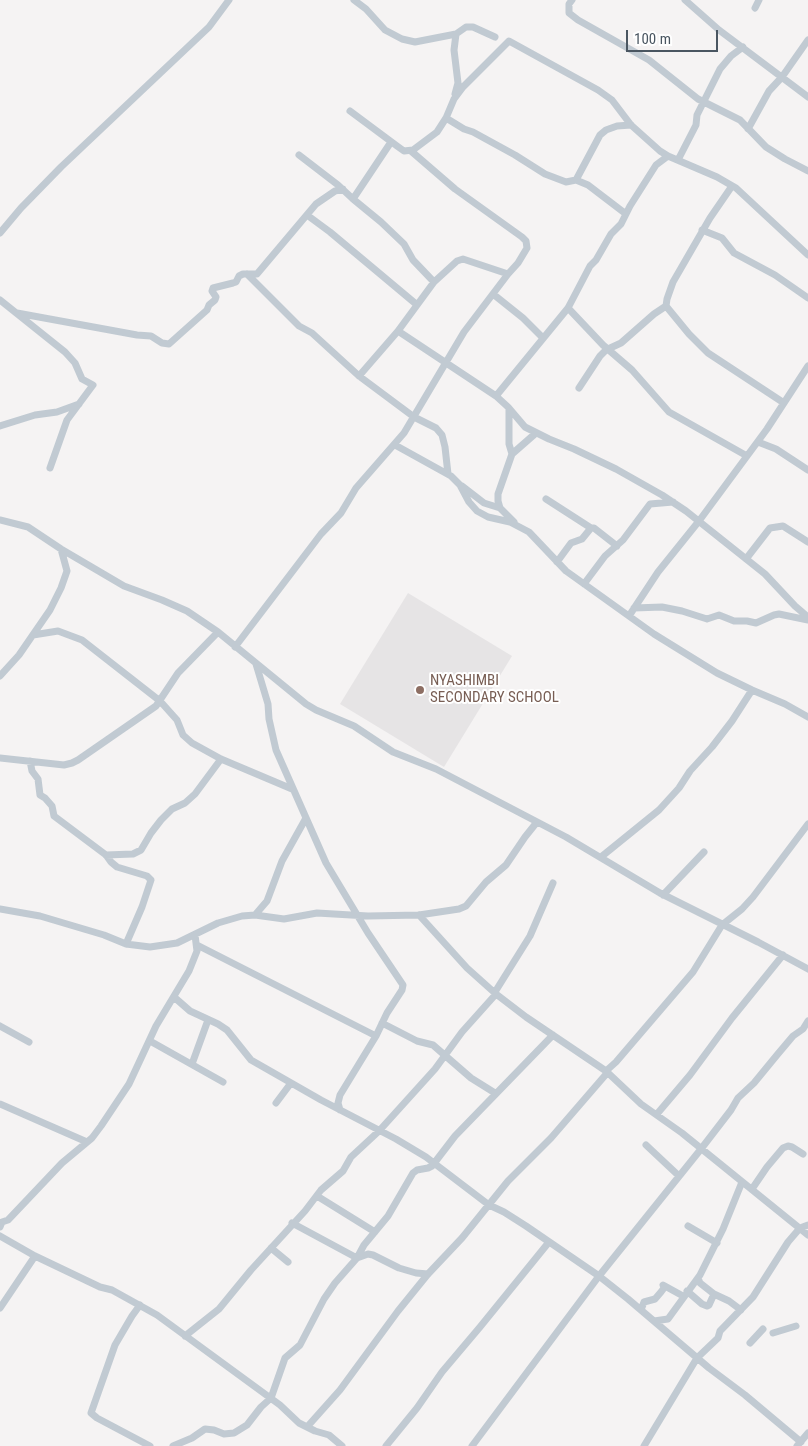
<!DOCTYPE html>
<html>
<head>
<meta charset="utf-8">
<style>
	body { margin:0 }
	#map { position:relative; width:808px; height:1446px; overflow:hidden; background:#f5f3f3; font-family:"Roboto Condensed",sans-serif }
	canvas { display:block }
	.scale { position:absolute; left:626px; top:30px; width:92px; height:22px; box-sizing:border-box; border:2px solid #4a5661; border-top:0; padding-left:6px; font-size:15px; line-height:18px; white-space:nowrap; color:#4a5661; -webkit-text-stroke:4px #fff; paint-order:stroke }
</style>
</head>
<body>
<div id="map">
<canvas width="808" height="1446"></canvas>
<div class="scale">100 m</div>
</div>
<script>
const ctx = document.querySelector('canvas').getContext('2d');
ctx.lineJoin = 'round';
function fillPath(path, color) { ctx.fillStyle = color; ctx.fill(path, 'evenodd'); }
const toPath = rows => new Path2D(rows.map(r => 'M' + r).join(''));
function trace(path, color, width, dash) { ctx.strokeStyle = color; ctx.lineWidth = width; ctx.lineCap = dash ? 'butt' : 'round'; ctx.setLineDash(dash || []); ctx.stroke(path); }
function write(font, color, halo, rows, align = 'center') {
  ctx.font = font + ' "Roboto Condensed",sans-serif'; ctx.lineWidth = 4; ctx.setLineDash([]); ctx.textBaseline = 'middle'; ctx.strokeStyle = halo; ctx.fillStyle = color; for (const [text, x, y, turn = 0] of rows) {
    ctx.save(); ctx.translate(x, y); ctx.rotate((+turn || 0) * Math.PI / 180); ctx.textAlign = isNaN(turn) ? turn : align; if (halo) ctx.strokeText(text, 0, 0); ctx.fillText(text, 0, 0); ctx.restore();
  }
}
const education = toPath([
	[408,593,512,656,444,767,340,704]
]);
const minor = toPath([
	[354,0,366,9,385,30,402,39,415,42,456,34,466,27,473,27,495,37],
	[572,0,569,4,569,13,578,20,649,60,698,99,740,120,766,147,785,159,808,171],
	[685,0,719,30,808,97],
	[755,8,759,0],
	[455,94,458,83,454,50,456,34],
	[350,111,397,146,404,151,413,150,437,132,446,118,454,99,463,87,509,41,598,90,612,100,631,125,660,151,668,156,717,177,736,188,808,255],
	[446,118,464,129,473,132,515,155,545,174,566,182,576,180,600,135,606,130,617,126,631,125],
	[748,129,769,91,782,77,808,40],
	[299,155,338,185,353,199,381,222,404,244,413,260,434,282],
	[668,156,656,165,630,206,621,224,611,234,596,260,590,266,568,308,496,396,508,407,525,427,549,439,574,449,616,469,662,495,686,511,765,574,795,606,808,617],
	[678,160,696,125,697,115,720,69,731,56,743,47],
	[576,180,588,185,626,214],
	[353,199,391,142],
	[307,215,330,232,416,304],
	[702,230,722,238,734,253,775,275,808,298],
	[0,233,21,208,61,167,209,27,229,0],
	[247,274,299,326,312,333,359,376,414,417,436,428,442,435,445,447,448,474],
	[493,294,523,318,543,338],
	[0,300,65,352,75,363,82,379,93,385,67,420,50,468],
	[666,306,689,334,708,353,784,403],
	[568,308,603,345,632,370,669,412,747,456],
	[17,313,137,335,151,336,162,343,169,344,207,310,209,305,215,300,216,297,212,291,213,288,233,283,236,282,239,276,243,274,257,274,316,204,335,191,343,189],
	[398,331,434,282,457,261,463,259,508,274],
	[608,349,621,343,654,314,666,306,667,299,673,282,710,218,732,186],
	[359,376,398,331,496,396],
	[579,388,600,356,607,349],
	[509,410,509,444,512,454,498,494,498,501,500,508,514,522],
	[0,426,35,415,57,412,79,404],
	[758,442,776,449,808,470],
	[395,445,451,476,460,485,469,502,477,511,488,517,510,522,529,532,566,571,654,634,717,673,752,690,785,704,808,717],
	[512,454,536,433],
	[462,486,484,503,500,508],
	[546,499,591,528],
	[0,520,28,527,61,549,124,586,162,600,187,611,218,632,306,704,316,710,354,726,393,752,436,769,566,837,660,893,758,942,808,969],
	[746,559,770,528,783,526,808,542],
	[557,562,571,543,582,539,591,528,594,528,617,546],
	[584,584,605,556,623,540,650,504,673,502],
	[634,608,662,607,682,611,707,619,719,615,734,621,747,621,756,623,774,615,779,614,808,620],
	[629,616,658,572,699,521,767,429,808,366],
	[33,635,58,631,82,640,160,701,177,720,183,735,192,743,221,759,292,789],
	[235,647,321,534,341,513,356,488,404,433,464,332,508,274,518,263,527,248,526,241,522,237,455,189,411,151],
	[256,664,268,704,269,719,276,750,326,863,368,933,403,985,402,990,387,1013,376,1036,340,1095,338,1103,340,1110],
	[0,676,19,655,50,610,61,588,67,571,61,549],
	[0,758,64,765,72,763,78,760,156,706,178,673,218,632],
	[30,761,32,771,38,779,40,795,45,798,52,806,54,816,106,855,111,862,117,867,147,876,151,880,142,907,126,944],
	[106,855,133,854,141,850,151,833,161,820,172,809,185,803,195,794,221,759],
	[601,857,659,810,679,788,690,771,712,747,732,721,752,690],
	[663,895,704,852],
	[0,909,40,916,104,935,126,944,150,947,177,943,218,923,242,916,255,915,284,919,317,913,368,916,419,915,459,909,466,906,486,882,506,865,525,837,537,822],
	[255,915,267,901,282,861,306,818],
	[419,915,467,968,496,994,526,1017,606,1071,641,1104,682,1133,808,1235],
	[197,945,376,1036],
	[495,992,530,936,553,883],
	[174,997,190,1011,218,1024,227,1030,251,1060,321,1100,396,1139,426,1157,489,1205,504,1212,526,1226,599,1276,628,1299,709,1368,745,1395,801,1442],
	[382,1023,417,1041,433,1045,471,1078,495,1093],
	[0,1026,29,1042],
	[150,1041,223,1082],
	[192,1064,208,1020],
	[606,1071,616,1062,693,972,722,925,742,909,753,897,808,824],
	[276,1103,291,1083],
	[0,1104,87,1142],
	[657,1114,690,1075,732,1018,783,955],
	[646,1145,679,1176],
	[752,1189,767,1167,783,1148,788,1146,792,1147,803,1154],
	[317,1196,375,1232],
	[292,1223,357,1258,368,1254,373,1255,399,1268,416,1273,428,1274],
	[688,1226,717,1243],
	[0,1227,2,1222,8,1220,62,1163,92,1138,101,1126,129,1084,156,1026,189,971,197,951,195,935],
	[0,1236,35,1256,100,1287,112,1290,157,1315,280,1405,299,1423,315,1431,329,1435,342,1446],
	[271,1248,288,1262],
	[698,1278,700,1283,714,1294,729,1301,741,1310],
	[687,1291,702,1304,707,1306,709,1305,714,1294],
	[140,1305,132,1316,115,1345,91,1413,97,1418,150,1446],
	[0,1308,35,1256],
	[641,1310,644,1302,655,1299,661,1292,664,1288,663,1285,683,1296],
	[654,1321,668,1319,700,1275,723,1229,742,1182],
	[773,1333,796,1326],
	[185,1336,219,1309,251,1270,305,1211,321,1190,343,1171,351,1157,379,1131,435,1069,462,1032,496,994],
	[750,1343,763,1329],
	[307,1427,340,1390,398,1311,428,1274,462,1238,508,1181,551,1138,608,1072],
	[173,1446,192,1438,205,1429,214,1430,224,1434,234,1433,247,1425,261,1407,271,1398,285,1358,300,1345,324,1299,335,1283,357,1258,364,1245,388,1216,413,1173,417,1170,428,1168,432,1166,455,1136,553,1035],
	[386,1446,417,1408,442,1372,480,1327,549,1242],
	[472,1446,599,1276,701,1149,731,1110,738,1098,754,1083,777,1055,793,1036,803,1029,808,1021],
	[644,1446,697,1358,718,1338,720,1331,753,1297,788,1242,800,1228,808,1225],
	[797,1446,808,1433]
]);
const markers = [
	[420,690,5,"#8d6e63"]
];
const educationNames = [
	["NYASHIMBI",430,681],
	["SECONDARY SCHOOL",430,698]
];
fillPath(education, '#e6e4e5');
trace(minor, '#c1cad2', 7);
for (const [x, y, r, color] of markers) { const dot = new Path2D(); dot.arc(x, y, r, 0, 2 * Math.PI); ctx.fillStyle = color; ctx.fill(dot); trace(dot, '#fff', 2); }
write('15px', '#785e54', '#fff', educationNames, 'left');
</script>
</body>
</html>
